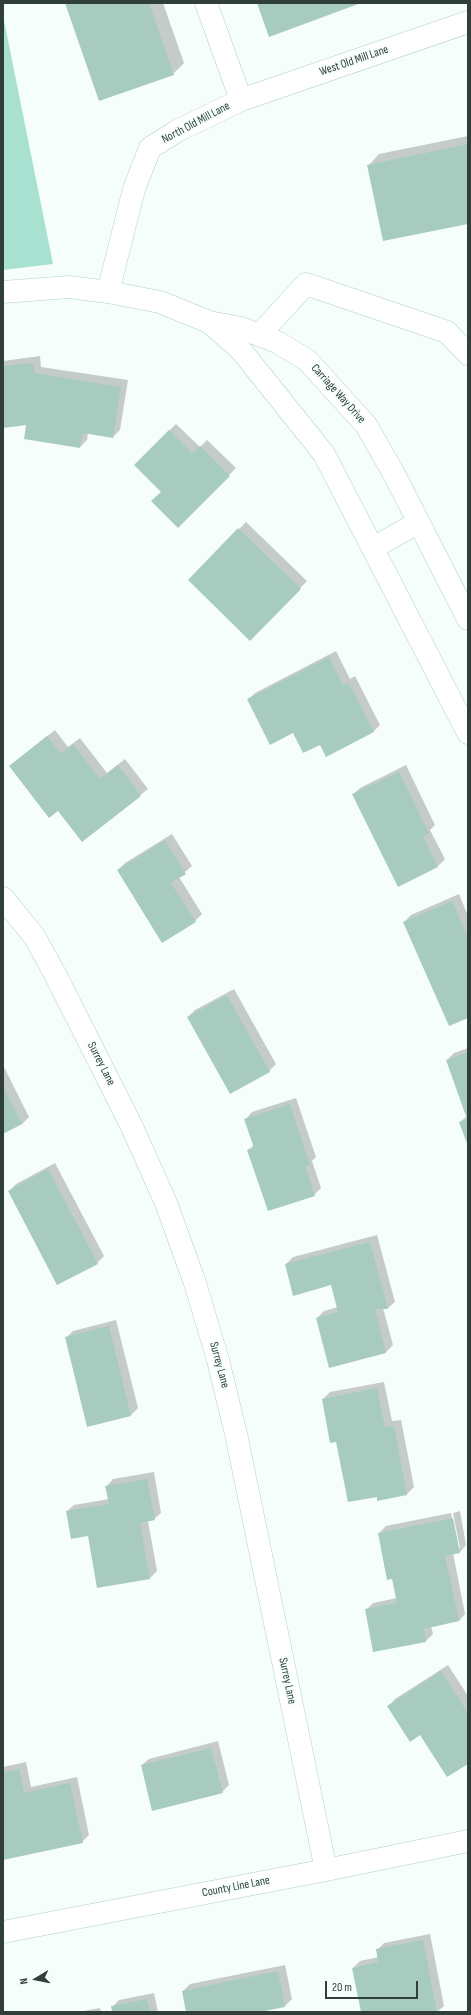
<!DOCTYPE html>
<html>
<head>
<meta charset="utf-8">
<style>
	body { margin:0 }
	#map { position:relative; width:471px; height:2015px; overflow:hidden; background:#f6fefb; font-family:"Sofia Sans Condensed",sans-serif }
	canvas { display:block }
	.frame { position:absolute; inset:0; border:4px solid #303f3a; pointer-events:none }
	.north { position:absolute; left:16px; top:1959px; width:40px; height:40px; -webkit-text-stroke:3px #f6fefb; paint-order:stroke; rotate:260deg; font-size:11px; font-weight:700; line-height:16px; text-align:center; color:#303f3a }
	.north::after { content:''; display:block; margin:auto; width:14px; height:18px; background:#303f3a; clip-path:polygon(50% 0,100% 100%,50% 72%,0 100%) }
	.scale { position:absolute; left:325px; top:1981px; width:93px; height:18px; box-sizing:border-box; border:2px solid #303f3a; border-top:0; padding-left:5px; font-size:12px; line-height:14px; white-space:nowrap; color:#303f3a; -webkit-text-stroke:3px #f6fefb; paint-order:stroke }
</style>
</head>
<body>
<div id="map">
<canvas width="471" height="2015"></canvas>
<div class="frame"></div>
<div class="north">N</div>
<div class="scale">20 m</div>
</div>
<script>
const ctx = document.querySelector('canvas').getContext('2d');
ctx.lineJoin = 'round';
function fillPath(path, color) { ctx.fillStyle = color; ctx.fill(path, 'evenodd'); }
const toPath = rows => new Path2D(rows.map(r => 'M' + r).join(''));
function trace(path, color, width, dash) { ctx.strokeStyle = color; ctx.lineWidth = width; ctx.lineCap = dash ? 'butt' : 'round'; ctx.setLineDash(dash || []); ctx.stroke(path); }
function write(font, color, halo, rows, align = 'center') {
  ctx.font = font + ' "Sofia Sans Condensed",sans-serif'; ctx.lineWidth = 4; ctx.setLineDash([]); ctx.textBaseline = 'middle'; ctx.strokeStyle = halo; ctx.fillStyle = color; for (const [text, x, y, turn = 0] of rows) {
    ctx.save(); ctx.translate(x, y); ctx.rotate((+turn || 0) * Math.PI / 180); ctx.textAlign = isNaN(turn) ? turn : align; if (halo) ctx.strokeText(text, 0, 0); ctx.fillText(text, 0, 0); ctx.restore();
  }
}
const green = toPath([
	[3,15,53,264,3,270]
]);
const shadow = toPath([
	[66,3,163,3,184,63,173,74],
	[468,136,468,223,369,165,379,154],
	[40,356,41,367,128,380,120,430,113,437,88,433,87,440,80,447,27,424,3,427,3,361],
	[176,424,200,447,207,440,236,468,178,527,162,492,135,465],
	[246,522,307,581,250,639,190,580],
	[336,651,350,679,355,676,380,725,373,732,293,732,248,700,255,693],
	[55,730,68,747,80,738,107,773,125,759,148,789,82,841,58,810,10,766],
	[406,765,435,825,430,830,445,859,438,866,398,886,353,795,360,788],
	[172,834,192,866,179,877,202,914,195,921,118,870,125,863],
	[459,894,468,916,468,1017,404,922,411,915],
	[234,989,276,1064,269,1071,188,1017,195,1010],
	[468,1048,468,1143,460,1122,467,1116,447,1060,454,1053],
	[3,1065,29,1117,22,1124,3,1133],
	[296,1098,316,1157,312,1161,321,1188,314,1195,248,1150,254,1145,246,1119,252,1112],
	[55,1163,104,1256,97,1263,9,1191,16,1184],
	[377,1235,395,1302,388,1308,383,1308,393,1345,386,1352,330,1367,317,1318,324,1311,338,1307,332,1284,286,1264,293,1257],
	[116,1320,138,1408,131,1415,88,1425,66,1338,73,1331],
	[384,1382,392,1421,401,1420,414,1487,407,1494,378,1500,377,1495,337,1440,323,1399,330,1392],
	[154,1472,161,1513,154,1519,148,1521,157,1571,150,1578,89,1535,67,1511,74,1505,109,1499,107,1486,113,1479],
	[460,1511,466,1545,460,1552,453,1553,465,1614,459,1621,431,1626,433,1634,426,1641,374,1651,366,1610,373,1603,397,1598,393,1578,379,1533,386,1526,451,1513,458,1548,460,1548,453,1513],
	[448,1665,468,1696,468,1763,421,1734,389,1706,395,1699],
	[218,1741,229,1785,222,1792,142,1765,149,1759],
	[26,1762,31,1787,77,1777,89,1835,82,1842,3,1859,3,1767],
	[430,1934,444,2006,437,2012,362,2012,353,1968,360,1961,379,1957,377,1950,384,1943],
	[285,1965,292,1999,285,2006,267,2009,268,2012,187,2012,183,1991,190,1984],
	[154,1993,158,2012,113,2012,112,2007,119,2000],
	[100,2008,101,2012,78,2012]
]);
const building = toPath([
	[65,3,149,3,174,75,99,101],
	[257,3,361,3,269,37],
	[468,144,468,224,383,241,367,165],
	[33,363,34,373,121,387,113,438,83,433,80,448,24,439,26,425,3,428,3,366],
	[169,430,192,453,200,446,230,476,178,528,151,501,161,492,134,465],
	[238,528,301,589,250,641,188,580],
	[329,657,343,685,348,682,374,732,326,757,320,745,303,753,293,733,270,745,247,699],
	[47,736,61,753,73,744,100,779,118,765,141,796,82,842,58,811,49,818,9,766],
	[399,772,429,833,423,836,438,867,398,887,352,794],
	[165,840,186,874,171,883,196,922,162,943,117,870],
	[452,901,468,938,468,1018,449,1026,403,922],
	[227,995,270,1072,230,1094,187,1017],
	[468,1052,468,1146,459,1122,467,1119,446,1060],
	[3,1086,22,1124,3,1134],
	[290,1104,310,1165,305,1166,315,1196,268,1211,247,1150,254,1148,244,1119],
	[48,1169,98,1264,57,1285,8,1191],
	[370,1242,388,1309,375,1309,386,1353,329,1368,316,1318,338,1312,331,1285,293,1296,285,1264],
	[109,1326,131,1416,87,1427,65,1337],
	[377,1388,385,1427,394,1426,407,1495,377,1501,377,1497,348,1502,336,1442,330,1443,322,1399],
	[147,1479,155,1520,140,1523,150,1579,97,1588,88,1536,71,1539,66,1511,109,1504,105,1486],
	[453,1518,460,1553,445,1556,459,1621,424,1629,426,1642,373,1652,365,1609,397,1603,392,1579,387,1580,378,1533],
	[441,1671,468,1713,468,1764,447,1777,420,1735,410,1742,387,1706],
	[211,1748,223,1793,152,1811,141,1765],
	[19,1769,24,1793,70,1783,83,1843,3,1860,3,1772],
	[423,1940,437,2012,361,2012,352,1968,378,1962,376,1949],
	[278,1971,285,2007,259,2012,186,2012,182,1991],
	[147,1999,150,2012,112,2012,111,2006]
]);
const minor = toPath([
	[241,100,468,22],
	[3,292,69,287,108,292,160,302,209,322,241,328,277,342,307,360,366,425,394,474,468,619],
	[108,292,134,189,150,148,177,131,241,100,206,3],
	[210,323,240,349,324,454,468,733],
	[259,335,306,284,447,332,468,354],
	[373,548,419,522],
	[3,898,34,936,55,974,132,1127,166,1203,195,1283,218,1360,236,1434,326,1870],
	[3,1932,326,1870,468,1841]
]);
const streetNames = [
	["West Old Mill Lane",354,61,-19],
	["North Old Mill Lane",196,123,-28],
	["Carriage Way Drive",338,394,48],
	["Surrey Lane",101,1064,63],
	["Surrey Lane",219,1365,75],
	["Surrey Lane",287,1681,78],
	["County Line Lane",236,1887,-11]
];
fillPath(green, '#a9e1d0');
fillPath(shadow, '#0003');
fillPath(building, '#a7cbbf');
trace(minor, '#add2c6', 23);
trace(minor, '#fff', 22);
write('12px', '#303f3a', '#f6fefb', streetNames);
</script>
</body>
</html>
